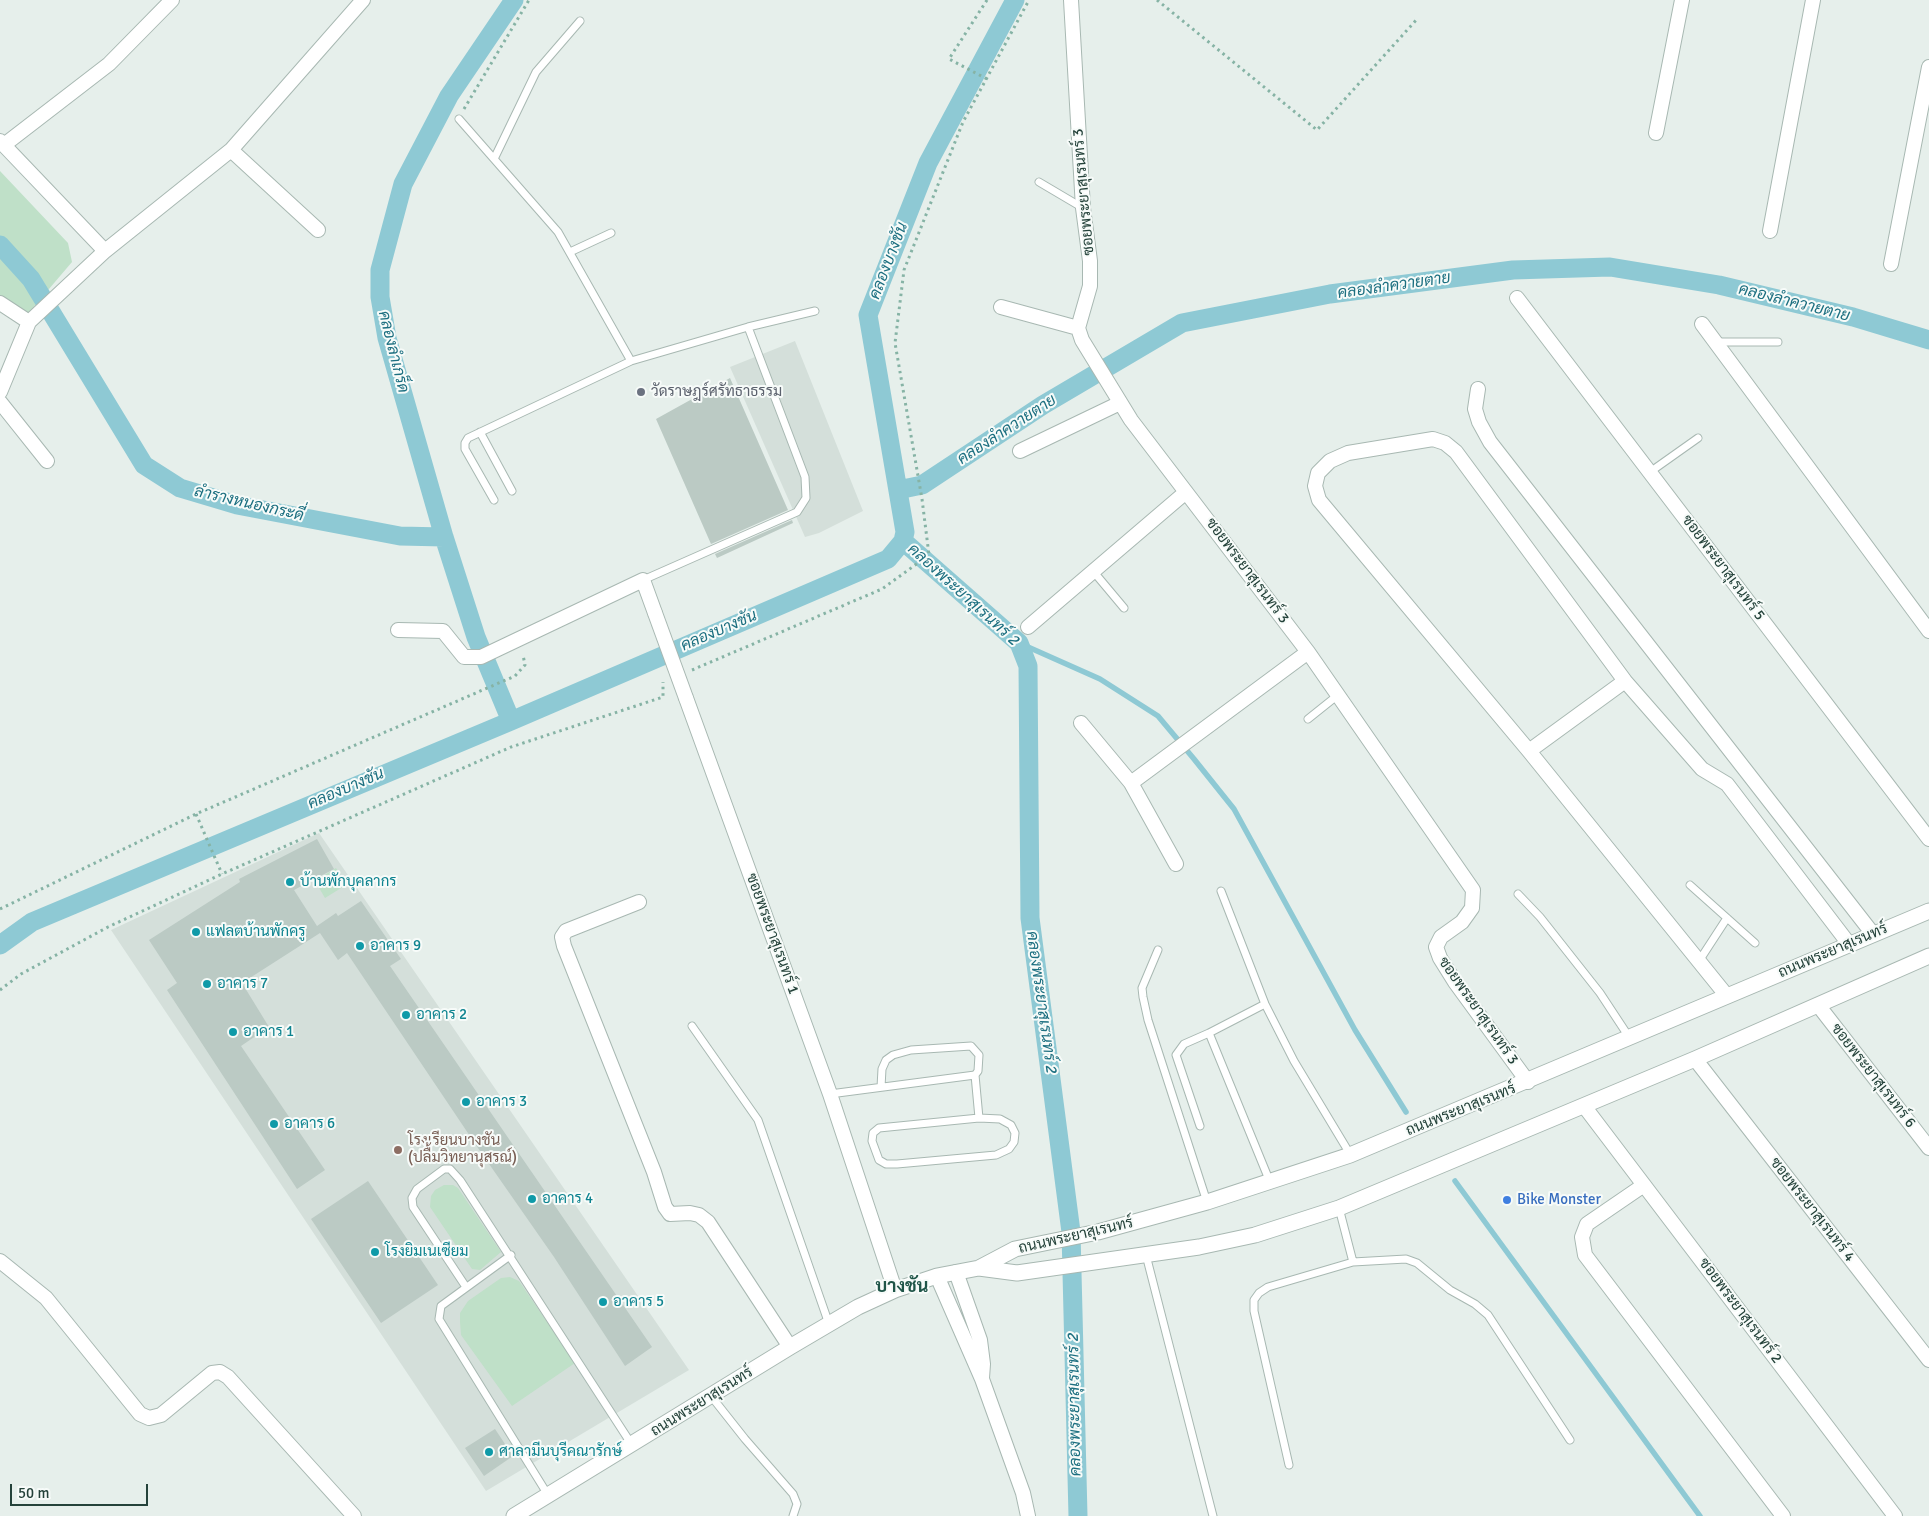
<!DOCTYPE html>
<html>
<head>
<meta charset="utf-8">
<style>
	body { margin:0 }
	#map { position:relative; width:1929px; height:1516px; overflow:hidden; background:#e6efeb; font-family:Signika,sans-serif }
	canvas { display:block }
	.scale { position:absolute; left:10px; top:1484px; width:138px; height:22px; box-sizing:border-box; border:2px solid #24423a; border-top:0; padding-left:6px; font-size:15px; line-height:18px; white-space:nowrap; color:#24423a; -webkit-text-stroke:4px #f7fbf9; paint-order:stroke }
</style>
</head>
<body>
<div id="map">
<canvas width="1929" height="1516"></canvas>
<div class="scale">50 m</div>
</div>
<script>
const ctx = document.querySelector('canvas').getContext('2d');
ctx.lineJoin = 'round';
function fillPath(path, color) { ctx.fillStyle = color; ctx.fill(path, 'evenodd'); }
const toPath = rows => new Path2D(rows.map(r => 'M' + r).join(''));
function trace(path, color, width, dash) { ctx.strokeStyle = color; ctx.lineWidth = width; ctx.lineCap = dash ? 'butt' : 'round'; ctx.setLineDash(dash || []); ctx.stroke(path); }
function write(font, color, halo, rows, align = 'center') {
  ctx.font = font + ' Signika,Sarabun,sans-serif'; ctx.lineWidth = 4; ctx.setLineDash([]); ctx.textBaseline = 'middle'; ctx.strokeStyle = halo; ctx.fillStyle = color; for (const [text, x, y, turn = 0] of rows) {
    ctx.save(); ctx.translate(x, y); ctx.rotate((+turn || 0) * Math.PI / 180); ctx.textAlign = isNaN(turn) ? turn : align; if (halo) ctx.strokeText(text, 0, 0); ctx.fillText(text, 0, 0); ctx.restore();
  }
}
const built = toPath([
	[795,341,863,511,819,533,805,537,730,367],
	[319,833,689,1370,486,1491,111,930]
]);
const green = toPath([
	[0,171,68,243,72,262,20,323,0,310],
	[336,868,346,885,325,898,315,881],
	[444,1185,453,1185,458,1188,501,1252,480,1270,472,1269,430,1207,431,1196,435,1190],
	[510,1277,519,1281,575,1363,512,1406,461,1335,460,1322,460,1313,468,1301,501,1278]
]);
const stream = toPath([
	[1019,643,1100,679,1158,716,1194,759,1234,809,1355,1030,1406,1112],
	[1455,1181,1700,1516]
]);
const canal = toPath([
	[0,245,31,279,144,465,180,488,237,505,400,536,444,537],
	[898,490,922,485,1043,405,1182,323,1330,294,1513,270,1610,267,1719,285,1853,317,1929,340],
	[903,541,1019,643,1028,666,1030,918,1071,1232,1078,1516],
	[511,721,476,637,444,537,387,338,380,297,380,270,403,184,449,96,514,0],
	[0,945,32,922,511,721,888,559,903,541,905,532,868,315,928,163,1015,0]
]);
const building = toPath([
	[730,378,788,510,711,544,656,419],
	[792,520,793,523,717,558,715,554],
	[317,839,334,869,294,890,317,926,336,913,338,916,361,901,401,959,390,966,652,1347,625,1366,554,1257,480,1151,347,953,338,960,320,933,242,983,269,1027,241,1046,325,1170,297,1189,167,990,177,983,149,940,240,882,239,879],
	[368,1181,438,1285,381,1323,311,1219],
	[495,1429,513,1456,484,1476,465,1448]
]);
const path = toPath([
	[987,0,949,59,987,79],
	[1157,0,1317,130,1418,18],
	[464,109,529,0],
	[692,670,882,589,929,555,922,499,895,343,904,270,963,122,1029,0],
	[196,814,222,874],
	[0,909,196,814,515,676,525,665,523,655],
	[0,990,21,974,108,927,222,874,511,747,663,697,663,682]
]);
const service = toPath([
	[459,119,558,232,631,361,748,327,815,311],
	[494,159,536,72,580,21],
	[1039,182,1083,208],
	[570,252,611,233],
	[1716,342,1778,342],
	[480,432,512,491],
	[1650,472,1698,438],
	[494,500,465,449,465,443,468,438,631,361],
	[1093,571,1124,608],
	[643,580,797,512,806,498,805,477,748,327],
	[1308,719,1338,695],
	[1690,885,1755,943],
	[1221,891,1265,1004,1294,1061,1350,1154],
	[1518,894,1540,917,1600,993,1629,1037],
	[1158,950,1142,988,1143,997,1148,1020,1207,1202],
	[1699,961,1727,918],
	[1265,1004,1209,1033,1270,1182],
	[692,1026,758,1120,829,1324],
	[975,1075,979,1118],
	[830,1094,975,1075,978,1071,979,1055,971,1046,911,1050,893,1055,886,1060,882,1069,881,1087],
	[979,1118,1000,1119,1011,1125,1015,1133,1014,1142,1009,1149,996,1155,897,1164,886,1164,879,1160,872,1141,873,1133,879,1128,979,1118],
	[1200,1126,1176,1055,1184,1044,1209,1033],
	[1339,1208,1353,1262,1406,1259,1417,1263,1450,1290,1475,1304,1488,1315,1570,1440],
	[511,1255,441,1306,439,1319,548,1495],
	[1146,1255,1213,1516],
	[466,1287,413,1207,412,1198,417,1189,444,1169,450,1169,460,1180,632,1445],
	[711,1396,745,1439,793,1494,797,1504,793,1516],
	[1289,1465,1254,1311,1254,1300,1259,1293,1268,1287,1353,1262]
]);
const minor = toPath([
	[1071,0,1083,208,1090,261,1090,286,1078,328,1082,340,1131,420,1308,652,1473,890,1472,908,1462,922,1441,937,1436,947,1440,958,1455,982,1528,1082],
	[1656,133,1682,0],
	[0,141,105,251],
	[4,145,109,64,172,0],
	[231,150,318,230],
	[1770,231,1813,0],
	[1891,264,1929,67],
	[1517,298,1929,839],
	[0,303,29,322],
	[1001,307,1078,328],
	[1702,324,1929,631],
	[1478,389,1475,409,1479,422,1490,442,1873,934],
	[0,392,29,322,105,251,231,150,363,0],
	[0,402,47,461],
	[1020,451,1120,403],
	[1028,627,1186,492],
	[398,630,443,631,464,657,481,657,643,580,655,613],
	[686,698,830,1094,895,1290],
	[1081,723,1131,783],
	[1529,751,1625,681],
	[1176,864,1131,783,1308,652],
	[639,902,566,931,562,937,564,946,654,1172,665,1207,670,1214,690,1213,699,1215,708,1222,790,1347],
	[1727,996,1529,751,1319,500,1315,486,1318,473,1330,461,1348,453,1433,439,1445,443,1456,452,1625,681,1702,769,1727,784,1849,944],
	[1818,1005,1929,1148],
	[1695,1059,1929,1360],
	[1584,1106,1895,1516],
	[1644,1185,1587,1224,1582,1237,1585,1255,1783,1516],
	[0,1261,46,1298,140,1414,149,1418,161,1415,212,1373,220,1372,228,1377,354,1516],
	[956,1272,980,1340,983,1364,982,1378],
	[937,1276,982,1379,1023,1493,1028,1516]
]);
const tertiary = toPath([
	[979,1268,1017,1273,1199,1247,1255,1235,1339,1208,1695,1059,1929,956],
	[514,1516,790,1347,858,1307,895,1290,937,1276,979,1268,1015,1249,1098,1232,1207,1202,1350,1155,1929,911]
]);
const minorBridge = toPath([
	[655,613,686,698]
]);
const markers = [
	[641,392,5,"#6b7280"],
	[290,882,5,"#0f9aa8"],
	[196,932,5,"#0f9aa8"],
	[360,946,5,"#0f9aa8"],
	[207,984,5,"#0f9aa8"],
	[406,1015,5,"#0f9aa8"],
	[233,1032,5,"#0f9aa8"],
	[466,1102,5,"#0f9aa8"],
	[274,1124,5,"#0f9aa8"],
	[398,1150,5,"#8d6e63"],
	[532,1199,5,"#0f9aa8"],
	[1507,1200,5,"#3f7fe0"],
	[375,1252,5,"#0f9aa8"],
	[603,1302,5,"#0f9aa8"],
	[489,1452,5,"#0f9aa8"]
];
const streetNames = [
	["ซอยพระยาสุเรนทร์ 3",1084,192,-95],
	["ซอยพระยาสุเรนทร์ 5",1723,568,53],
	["ซอยพระยาสุเรนทร์ 3",1247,571,53],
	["ซอยพระยาสุเรนทร์ 1",772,934,70],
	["ถนนพระยาสุเรนทร์",1833,951,-23],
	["ซอยพระยาสุเรนทร์ 3",1478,1011,55],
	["ซอยพระยาสุเรนทร์ 6",1873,1076,52],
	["ถนนพระยาสุเรนทร์",1461,1110,-22],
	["ซอยพระยาสุเรนทร์ 4",1812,1210,52],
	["ถนนพระยาสุเรนทร์",1076,1236,-13],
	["ซอยพระยาสุเรนทร์ 2",1740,1311,53],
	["ถนนพระยาสุเรนทร์",702,1402,-32]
];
const worshipNames = [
	["วัดราษฎร์ศรัทธาธรรม",651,392]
];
const cultureNames = [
	["บ้านพักบุคลากร",300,882],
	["แฟลตบ้านพักครู",206,932],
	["อาคาร 9",370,946],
	["อาคาร 7",217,984],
	["อาคาร 2",416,1015],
	["อาคาร 1",243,1032],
	["อาคาร 3",476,1102],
	["อาคาร 6",284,1124],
	["อาคาร 4",542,1199],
	["โรงยิมเนเซียม",385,1252],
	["อาคาร 5",613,1302],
	["ศาลามีนบุรีคณารักษ์",499,1452]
];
const educationNames = [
	["โรงเรียนบางชัน",408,1141],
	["(ปลื้มวิทยานุสรณ์)",408,1158]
];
const shopNames = [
	["Bike Monster",1517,1200]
];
const waterNames = [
	["คลองบางชัน",889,261,-69],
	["คลองลำควายตาย",1394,286,-8],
	["คลองลำควายตาย",1794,303,14],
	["คลองลำเกร็ด",393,352,76],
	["คลองลำควายตาย",1007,430,-33],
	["ลำรางหนองกระดี่",249,504,13],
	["คลองพระยาสุเรนทร์ 2",963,595,42],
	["คลองบางชัน",719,631,-23],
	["คลองบางชัน",346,789,-23],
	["คลองพระยาสุเรนทร์ 2",1041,1002,82],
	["คลองพระยาสุเรนทร์ 2",1075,1405,-91]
];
const quarterNames = [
	["บางชัน",902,1287]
];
fillPath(built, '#d4dfda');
fillPath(green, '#bfe0c8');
trace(stream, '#8ec9d4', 5.5);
trace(canal, '#8ec9d4', 19);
fillPath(building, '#bbcac4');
trace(service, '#a8b8b2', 9);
trace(minor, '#a8b8b2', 16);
trace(tertiary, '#a8b8b2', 17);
trace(path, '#86b3a5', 3, [2.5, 4]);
trace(service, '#fff', 7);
trace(minor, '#fff', 14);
trace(tertiary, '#fff', 15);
trace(minorBridge, '#a8b8b2', 16, []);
trace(minorBridge, '#fff', 14);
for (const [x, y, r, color] of markers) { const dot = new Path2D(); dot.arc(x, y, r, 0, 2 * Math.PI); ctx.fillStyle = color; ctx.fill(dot); trace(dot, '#f7fbf9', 2); }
write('15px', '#24423a', '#f7fbf9', streetNames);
write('15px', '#5b616d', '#f7fbf9', worshipNames, 'left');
write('15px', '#0d838f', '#f7fbf9', cultureNames, 'left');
write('15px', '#785e54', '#f7fbf9', educationNames, 'left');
write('15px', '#366cbe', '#f7fbf9', shopNames, 'left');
write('italic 16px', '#1c6f80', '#f7fbf9', waterNames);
write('bold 18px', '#1f5548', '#f7fbf9', quarterNames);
</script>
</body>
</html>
